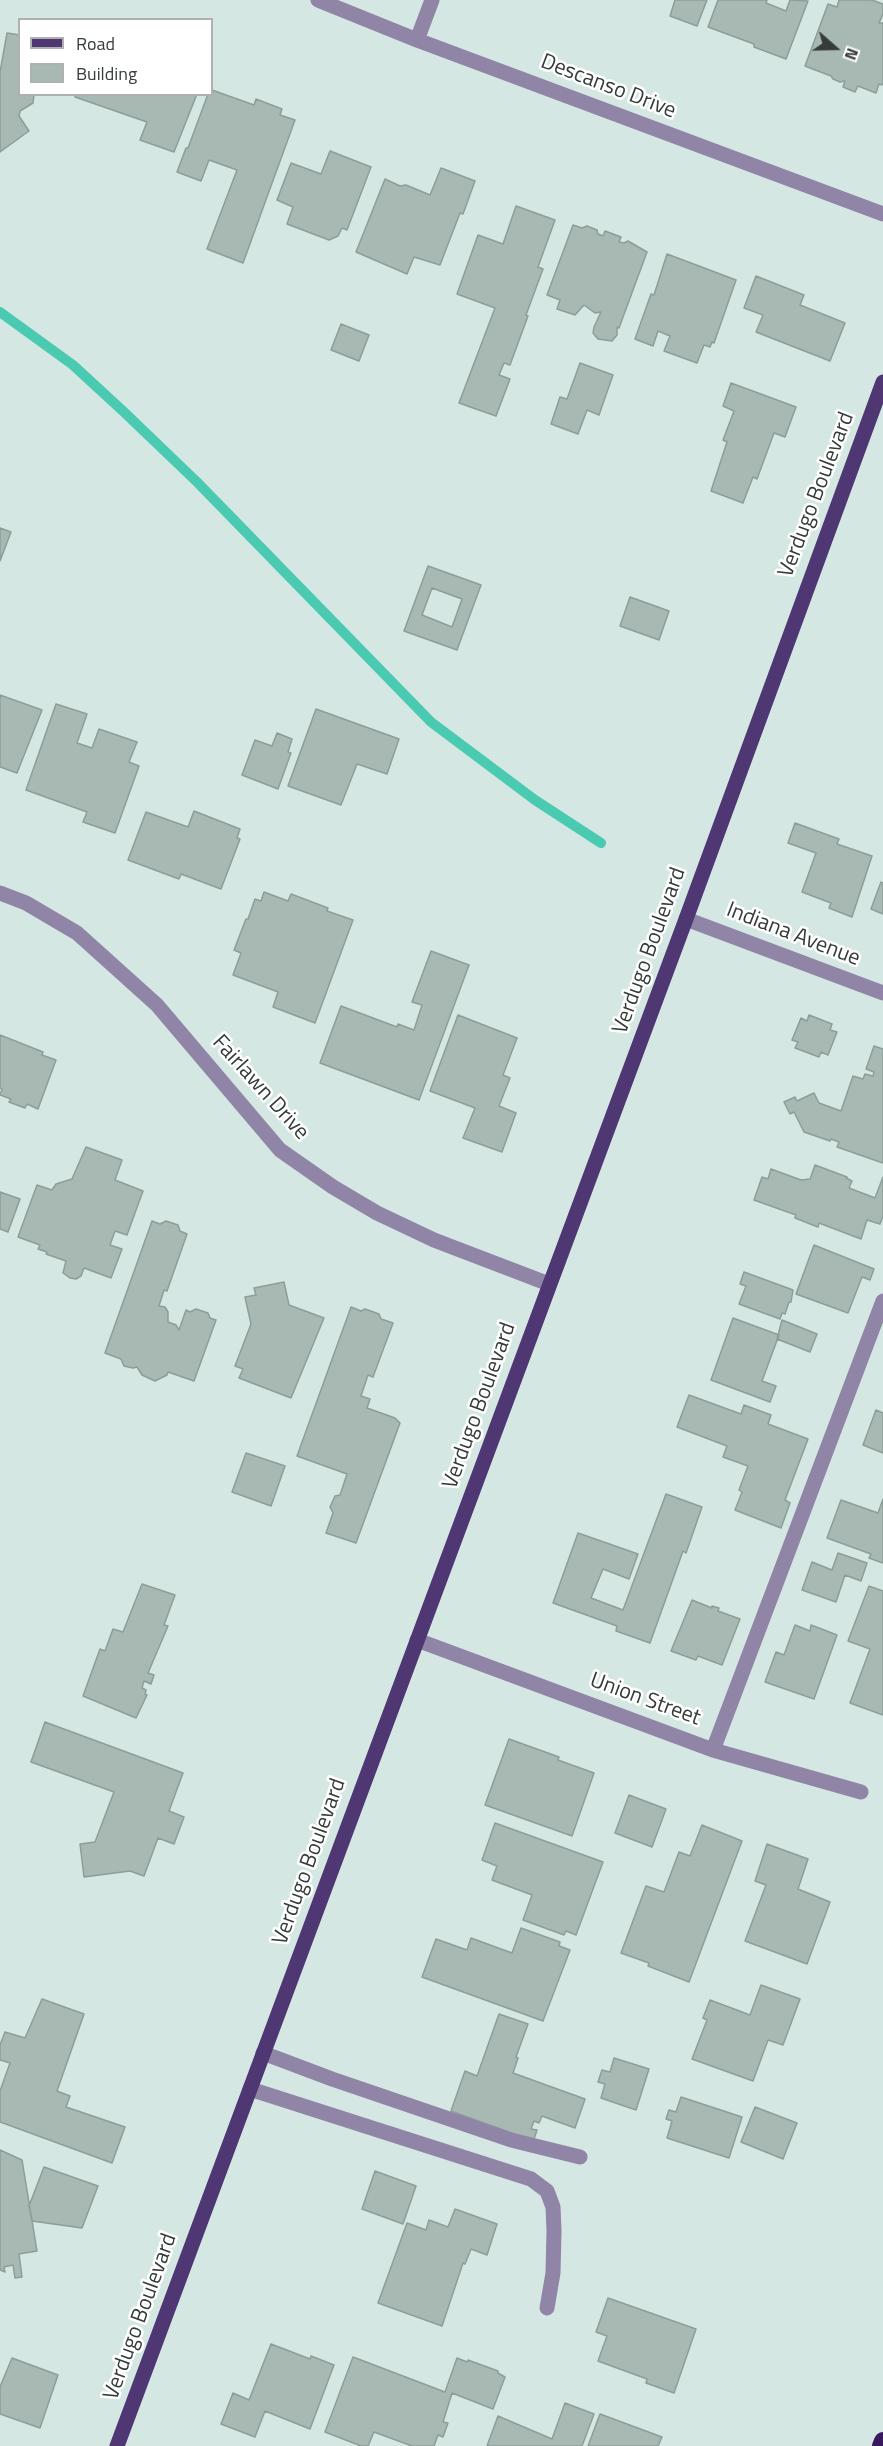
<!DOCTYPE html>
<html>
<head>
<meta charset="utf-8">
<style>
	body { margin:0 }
	#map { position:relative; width:883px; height:2446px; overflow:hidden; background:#d5e7e2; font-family:"Titillium Web",sans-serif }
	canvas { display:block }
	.legend { position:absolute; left:18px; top:18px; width:195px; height:78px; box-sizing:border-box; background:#fff; border:2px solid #aeb1b0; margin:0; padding:8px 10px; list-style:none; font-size:18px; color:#353c3a }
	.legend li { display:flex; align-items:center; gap:12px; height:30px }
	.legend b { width:30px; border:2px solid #aeb1b0 }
	.north { position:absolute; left:805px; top:18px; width:60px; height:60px; -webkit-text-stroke:4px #fff; paint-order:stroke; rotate:110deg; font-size:16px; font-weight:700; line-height:24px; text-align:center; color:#353c3a }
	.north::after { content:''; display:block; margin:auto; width:21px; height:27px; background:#353c3a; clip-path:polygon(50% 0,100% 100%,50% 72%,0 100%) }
</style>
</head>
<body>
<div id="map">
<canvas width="883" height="2446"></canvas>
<ul class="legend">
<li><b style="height:8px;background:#4e3772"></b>Road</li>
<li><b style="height:16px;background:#a8b9b4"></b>Building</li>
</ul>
<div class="north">N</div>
</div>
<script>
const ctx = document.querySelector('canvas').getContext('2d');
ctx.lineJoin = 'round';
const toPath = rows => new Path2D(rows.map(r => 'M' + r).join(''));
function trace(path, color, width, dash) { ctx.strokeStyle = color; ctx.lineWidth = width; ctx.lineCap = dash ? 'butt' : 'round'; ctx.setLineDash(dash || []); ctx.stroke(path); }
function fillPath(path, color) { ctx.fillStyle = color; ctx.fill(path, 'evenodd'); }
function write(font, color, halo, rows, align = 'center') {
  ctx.font = font + ' "Titillium Web",sans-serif'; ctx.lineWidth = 5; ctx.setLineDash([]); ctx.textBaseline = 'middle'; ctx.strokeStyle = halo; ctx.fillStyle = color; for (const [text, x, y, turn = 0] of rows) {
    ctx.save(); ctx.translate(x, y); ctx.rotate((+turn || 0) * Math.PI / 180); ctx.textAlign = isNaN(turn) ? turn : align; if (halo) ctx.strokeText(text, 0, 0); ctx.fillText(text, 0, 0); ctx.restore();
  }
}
const stream = toPath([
	[0,312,73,365,124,412,197,482,431,722,535,800,601,843]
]);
const building = toPath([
	[675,0,707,0,697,26,670,16,675,0],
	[718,0,767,0,766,3,786,11,790,0,808,1,786,59,754,47,754,44,708,27,718,0],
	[839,0,872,0,883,4,883,14,879,23,883,23,883,83,882,85,879,84,876,93,858,86,855,92,843,87,845,81,840,82,833,79,831,76,805,66,828,4,837,7,839,0],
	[7,33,20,35,20,94,34,94,33,103,20,111,19,116,29,131,0,152,0,72,7,33],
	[212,90,254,105,256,99,282,109,280,115,295,120,243,263,207,249,237,170,209,160,201,181,177,172,186,148,188,148,208,94,212,94,212,90],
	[76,94,197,94,174,152,140,140,147,122,75,97,76,94],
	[330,151,371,167,347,230,342,228,338,236,329,240,287,224,293,207,277,200,291,163,321,174,330,151],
	[441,168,475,181,463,214,460,213,440,265,414,257,407,274,356,252,385,179,400,186,406,185,430,195,441,168],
	[516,206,555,220,538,267,543,269,526,315,528,316,510,365,504,363,499,375,510,379,496,416,459,403,495,308,457,294,478,235,503,244,516,206],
	[573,225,582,228,587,226,597,230,598,234,603,236,605,231,621,237,619,242,624,243,628,241,647,252,619,328,617,327,617,335,612,341,598,339,593,333,594,327,601,312,595,313,584,305,575,315,557,309,560,300,547,295,573,225],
	[667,254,736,280,714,343,712,342,710,347,704,345,697,363,664,351,670,336,658,331,653,346,635,339,651,294,654,295,667,254],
	[756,276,804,295,800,305,845,323,830,361,756,332,763,315,744,308,756,276],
	[341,324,369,335,359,361,331,350,341,324],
	[580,363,613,375,599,415,587,410,578,434,551,424,560,397,567,399,580,363],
	[731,383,796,407,785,437,774,433,757,479,753,477,743,503,711,491,727,442,723,440,734,411,723,406,731,383],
	[0,528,11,532,0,561,0,528],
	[428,566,481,585,457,650,404,631,428,566],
	[432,588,462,599,452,627,422,615,432,588],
	[630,597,669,611,659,640,620,626,630,597],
	[0,695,42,710,17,773,0,767,0,695],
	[56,704,87,714,77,743,92,748,99,729,137,742,129,762,139,766,115,833,83,822,87,812,26,790,56,704],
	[316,709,399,739,387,774,357,764,341,805,288,786,316,709],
	[277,733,292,739,288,752,291,753,278,789,242,775,255,740,272,746,277,733],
	[194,811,240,829,237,838,240,839,221,889,181,874,179,879,128,860,146,812,188,827,194,811],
	[795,823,839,839,837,844,872,856,852,917,829,908,831,903,802,892,816,853,788,843,795,823],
	[881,882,883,883,883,914,871,909,881,882],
	[264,892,288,901,291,894,328,908,327,911,353,920,315,1023,273,1007,278,992,233,975,241,953,234,950,246,919,248,919,255,899,261,901,264,892],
	[431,951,469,965,419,1100,320,1063,341,1006,397,1027,398,1024,414,1030,422,1005,412,1002,431,951],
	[458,1015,517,1038,503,1075,510,1078,499,1106,516,1113,502,1152,463,1138,475,1108,430,1091,458,1015],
	[809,1015,832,1024,830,1030,837,1032,828,1055,821,1052,819,1057,795,1048,798,1042,792,1040,801,1018,807,1021,809,1015],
	[0,1035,43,1052,42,1055,56,1060,38,1109,27,1104,25,1108,9,1102,11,1099,0,1095,2,1089,0,1088,0,1035],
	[874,1046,883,1049,883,1163,837,1147,839,1142,831,1139,830,1141,804,1132,794,1112,790,1114,784,1102,795,1097,797,1101,814,1093,819,1103,841,1111,853,1076,863,1079,865,1074,873,1076,874,1072,866,1069,874,1046],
	[86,1147,122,1160,115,1180,143,1191,127,1235,115,1231,110,1245,122,1249,111,1278,84,1268,81,1276,76,1279,70,1278,63,1273,66,1261,46,1254,47,1252,38,1249,40,1245,18,1237,37,1185,52,1190,56,1184,72,1179,86,1147],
	[815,1165,847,1177,846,1178,852,1181,849,1188,875,1198,883,1177,883,1216,880,1224,867,1220,861,1239,819,1223,818,1227,795,1218,796,1215,754,1200,762,1177,768,1179,771,1169,801,1180,810,1179,815,1165],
	[0,1192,20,1199,8,1232,0,1229,0,1192],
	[152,1221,160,1224,166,1221,178,1225,180,1231,187,1234,167,1291,164,1290,159,1306,165,1307,168,1312,168,1322,176,1325,179,1330,186,1310,190,1312,196,1309,208,1313,210,1318,216,1320,194,1381,168,1372,167,1375,155,1381,142,1375,137,1367,133,1368,124,1366,121,1359,105,1353,152,1221],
	[814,1245,874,1269,870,1280,862,1277,848,1313,796,1294,814,1245],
	[744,1272,793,1290,791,1302,789,1302,785,1314,782,1313,780,1319,739,1304,746,1286,740,1284,744,1272],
	[284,1282,289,1305,324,1318,291,1398,239,1378,243,1369,235,1366,251,1324,245,1297,256,1295,254,1288,284,1282],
	[351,1307,361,1311,365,1309,379,1314,381,1319,393,1323,373,1377,368,1375,361,1396,370,1399,367,1408,395,1418,400,1423,356,1543,326,1533,333,1513,330,1507,335,1496,340,1495,347,1474,297,1456,351,1307],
	[733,1318,779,1335,762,1381,776,1386,770,1402,711,1380,733,1318],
	[782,1320,817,1334,810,1352,777,1339,782,1320],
	[689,1395,741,1414,744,1405,771,1415,768,1424,808,1439,785,1500,790,1503,781,1528,735,1510,742,1492,739,1490,748,1466,723,1457,727,1446,677,1427,689,1395],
	[876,1410,883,1413,883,1453,863,1445,876,1410],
	[246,1453,285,1466,271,1506,232,1492,246,1453],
	[666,1494,702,1507,686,1553,683,1551,650,1643,616,1631,617,1626,553,1603,578,1533,638,1554,629,1579,603,1569,591,1598,623,1610,666,1494],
	[883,1499,883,1563,869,1558,871,1554,827,1538,841,1500,878,1513,883,1499],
	[838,1553,867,1563,861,1581,845,1575,836,1602,802,1590,812,1562,832,1570,838,1553],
	[142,1584,175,1595,164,1625,168,1626,148,1673,154,1675,151,1684,144,1681,142,1688,146,1690,145,1694,147,1695,136,1718,83,1696,100,1649,105,1651,113,1629,123,1632,142,1584],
	[869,1586,883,1591,883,1715,850,1703,870,1649,848,1641,869,1586],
	[692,1600,712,1608,712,1606,719,1608,718,1611,740,1619,722,1665,698,1656,696,1660,671,1651,692,1600],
	[795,1625,810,1631,811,1625,837,1635,814,1699,765,1682,776,1652,784,1655,795,1625],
	[45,1722,183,1773,169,1811,184,1817,174,1844,158,1838,144,1876,130,1871,84,1877,80,1844,95,1842,114,1792,31,1762,45,1722],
	[509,1739,559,1757,558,1760,594,1773,572,1836,485,1805,509,1739],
	[629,1795,666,1809,652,1847,615,1833,629,1795],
	[495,1823,603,1862,576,1935,566,1931,564,1935,523,1920,532,1895,492,1880,497,1866,482,1860,495,1823],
	[702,1825,742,1841,689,1982,648,1966,649,1963,621,1953,646,1886,664,1892,679,1852,690,1856,702,1825],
	[767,1844,808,1859,798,1889,830,1902,807,1964,745,1941,766,1885,755,1881,767,1844],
	[521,1928,560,1942,559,1946,570,1950,543,2021,422,1977,436,1939,467,1950,471,1938,512,1953,521,1928],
	[761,1985,800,1999,783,2045,768,2040,753,2081,692,2059,707,2020,703,2018,710,2000,750,2015,761,1985],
	[42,1999,84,2014,57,2091,70,2096,66,2107,125,2127,112,2163,0,2122,0,2091,10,2063,0,2060,0,2045,5,2032,25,2038,42,1999],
	[499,2014,528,2024,516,2057,518,2058,513,2073,585,2099,575,2128,542,2116,539,2123,534,2121,531,2129,537,2130,534,2139,528,2139,451,2111,465,2071,477,2076,499,2014],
	[614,2058,649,2069,636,2110,601,2098,605,2084,598,2082,602,2070,610,2072,614,2058],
	[681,2097,742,2117,729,2158,667,2138,672,2121,666,2119,669,2110,676,2112,681,2097],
	[755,2107,797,2123,783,2159,741,2142,755,2107],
	[0,2150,22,2160,37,2251,19,2254,22,2277,15,2278,13,2265,4,2267,5,2272,0,2270,0,2150],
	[44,2167,98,2186,82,2228,32,2221,29,2206,44,2167],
	[375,2171,416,2186,403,2224,362,2209,375,2171],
	[455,2209,497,2224,487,2255,471,2249,465,2264,463,2263,442,2326,378,2303,407,2223,426,2230,429,2220,448,2227,455,2209],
	[608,2298,696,2329,674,2393,646,2383,647,2379,598,2361,607,2336,596,2332,608,2298],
	[271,2344,310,2359,311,2356,334,2365,310,2429,265,2411,255,2437,221,2424,233,2393,249,2400,271,2344],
	[353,2357,445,2392,457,2358,467,2362,468,2360,498,2371,498,2373,505,2377,493,2409,452,2393,443,2422,448,2423,443,2437,438,2435,434,2446,412,2446,374,2432,368,2446,361,2446,325,2432,353,2357],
	[12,2358,58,2375,40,2428,0,2414,0,2387,12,2358],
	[565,2403,594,2414,582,2446,487,2446,498,2416,552,2439,565,2403],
	[600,2414,662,2437,658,2446,588,2446,600,2414]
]);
const minor = toPath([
	[318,0,417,40,883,214],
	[417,40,432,0],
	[0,893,26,903,77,933,157,1005,280,1150,333,1187,377,1213,434,1240,549,1284],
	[686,919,883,993],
	[417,1640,713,1750,861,1792],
	[713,1750,883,1301],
	[263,2053,332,2079,511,2140,580,2157],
	[250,2089,531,2179,547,2191,553,2207,554,2231,553,2273,547,2308]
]);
const major = toPath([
	[117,2446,686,919,883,382]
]);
const highway = toPath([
	[881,2446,883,2441]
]);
const streetNames = [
	["Descanso Drive",608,87,21],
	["Verdugo Boulevard",817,495,-69],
	["Indiana Avenue",793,935,21],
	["Verdugo Boulevard",650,951,-70],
	["Fairlawn Drive",260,1088,48],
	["Verdugo Boulevard",480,1406,-70],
	["Union Street",645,1700,20],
	["Verdugo Boulevard",310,1862,-70],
	["Verdugo Boulevard",141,2317,-70]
];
trace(stream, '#4bcab2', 10);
fillPath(building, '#a8b9b4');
trace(building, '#8d9e99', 1.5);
trace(minor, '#9084a7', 15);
trace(major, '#4e3772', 15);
trace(highway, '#38195e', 18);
write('22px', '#353c3a', '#fff', streetNames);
</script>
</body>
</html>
